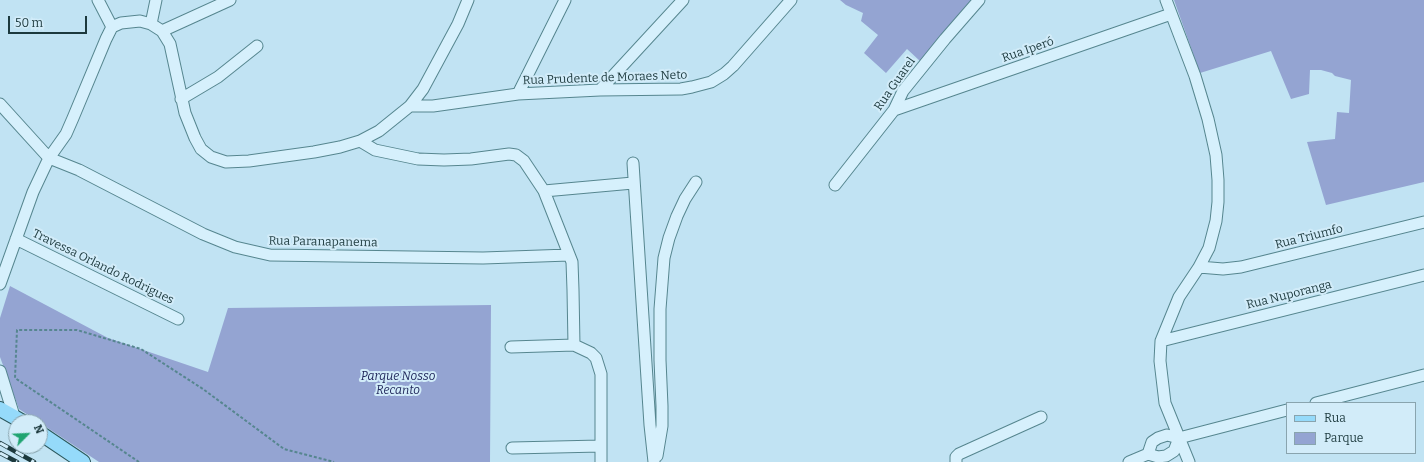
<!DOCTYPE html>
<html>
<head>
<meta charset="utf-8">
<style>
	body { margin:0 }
	#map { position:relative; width:1424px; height:462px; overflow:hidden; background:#c1e3f3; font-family:Bitter,serif }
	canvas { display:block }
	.legend { position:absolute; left:1286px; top:402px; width:130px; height:52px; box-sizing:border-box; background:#d2ecf9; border:1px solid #89a4ae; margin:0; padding:5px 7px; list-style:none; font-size:12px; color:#1c393d }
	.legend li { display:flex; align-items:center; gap:8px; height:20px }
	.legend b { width:20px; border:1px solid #89a4ae }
	.north { position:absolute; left:8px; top:414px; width:40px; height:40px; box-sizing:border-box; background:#d2ecf9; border:1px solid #89a4ae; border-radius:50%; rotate:66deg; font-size:11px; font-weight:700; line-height:16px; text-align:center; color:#1c393d }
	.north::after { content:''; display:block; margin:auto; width:14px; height:18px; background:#20a471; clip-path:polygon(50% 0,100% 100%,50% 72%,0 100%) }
	.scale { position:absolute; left:8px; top:16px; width:79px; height:18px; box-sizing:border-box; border:2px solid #1c393d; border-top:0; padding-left:5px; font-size:12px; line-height:14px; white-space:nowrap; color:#1c393d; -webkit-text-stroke:3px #d2ecf9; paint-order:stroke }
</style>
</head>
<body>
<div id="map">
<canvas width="1424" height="462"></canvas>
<ul class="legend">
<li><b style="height:5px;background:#95dafa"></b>Rua</li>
<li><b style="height:11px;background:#94a4d2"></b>Parque</li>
</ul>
<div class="north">N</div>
<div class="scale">50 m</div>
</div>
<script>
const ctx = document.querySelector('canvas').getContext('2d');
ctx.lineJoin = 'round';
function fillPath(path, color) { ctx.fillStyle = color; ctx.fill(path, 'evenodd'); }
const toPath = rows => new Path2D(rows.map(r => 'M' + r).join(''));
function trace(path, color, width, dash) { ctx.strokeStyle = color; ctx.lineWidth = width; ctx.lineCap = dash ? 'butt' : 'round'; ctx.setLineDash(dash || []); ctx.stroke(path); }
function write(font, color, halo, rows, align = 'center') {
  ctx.font = font + ' Bitter,serif'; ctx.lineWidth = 4; ctx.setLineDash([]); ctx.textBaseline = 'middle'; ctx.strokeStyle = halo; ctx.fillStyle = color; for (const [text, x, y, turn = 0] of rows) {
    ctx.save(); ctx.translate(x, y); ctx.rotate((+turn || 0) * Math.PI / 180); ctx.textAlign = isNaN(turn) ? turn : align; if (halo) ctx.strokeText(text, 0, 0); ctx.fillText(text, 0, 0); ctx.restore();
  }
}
const green = toPath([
	[840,0,974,0,920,61,907,49,886,73,864,53,878,35,861,21,863,13,846,5],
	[1174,0,1424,0,1424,182,1326,205,1307,142,1335,139,1337,112,1349,113,1351,80,1335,76,1332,73,1321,70,1310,70,1309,94,1291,99,1271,51,1200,73],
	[10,286,108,338,208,372,228,308,491,305,490,462,99,462,19,409,0,357,0,318]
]);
const path = toPath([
	[139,462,15,378,17,330,77,330,141,349,203,389,284,449,334,462]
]);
const minor = toPath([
	[98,0,112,27],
	[1166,0,1195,76,1208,119,1216,155,1218,180,1218,202,1216,221,1209,248,1199,267,1179,297,1161,341,1160,361,1165,403,1189,462],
	[151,24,156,0],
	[162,31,230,0],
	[600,90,683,0],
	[518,94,565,0],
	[181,99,218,77,257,46],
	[0,104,49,158,79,170,203,234,235,247,270,255,483,258,569,255],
	[410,106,433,106,518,94,600,90,681,89,692,87,711,82,724,74,733,66,791,0],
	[894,110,1171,14],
	[360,141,375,150,418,159,444,160,471,159,509,154,516,155,524,161,544,191,572,262,573,290,574,345],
	[633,163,650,425,654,462],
	[835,185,894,110,903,91,945,39,979,0],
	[544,191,633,183],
	[16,239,178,319],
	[1199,267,1223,269,1241,267,1424,222],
	[0,284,33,192,49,158,66,134,73,118,106,39,112,27,121,23,140,21,151,24,162,31,170,44,185,113,195,138,201,149,211,157,226,162,249,161,314,152,340,147,360,141,379,131,410,106,423,89,458,24,468,0],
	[1161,341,1424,275],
	[511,347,574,345,591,353,596,358,601,374,601,462],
	[0,371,14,416],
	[1316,403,1424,375],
	[512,448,600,446],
	[1148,454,1152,442,1158,438,1167,435,1179,438,1287,410],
	[657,456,662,426,662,406,660,360,660,309,664,258,669,238,677,216,685,199,696,182],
	[956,462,956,457,959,454,1041,417],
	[1129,462,1148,454,1158,457,1166,456,1174,451,1179,438]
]);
const major = toPath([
	[0,409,23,422],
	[40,433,83,462]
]);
const rail = toPath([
	[0,443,34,462],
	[0,453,17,462]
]);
const streetNames = [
	["Rua Iperó",1028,50,-19],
	["Rua Prudente de Moraes Neto",605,78,-2],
	["Rua Guarel",895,84,-55],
	["Rua Triumfo",1309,237,-14],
	["Rua Paranapanema",323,242,1],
	["Travessa Orlando Rodrigues",103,267,26],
	["Rua Nuporanga",1289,295,-14]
];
const parkNames = [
	["Parque Nosso",398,377],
	["Recanto",398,391]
];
fillPath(green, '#94a4d2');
trace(minor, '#56868f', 13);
trace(major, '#2b575c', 16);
trace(path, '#56868f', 2, [3, 2]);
trace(minor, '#d6f0fc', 11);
trace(major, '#95dafa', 14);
trace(rail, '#1c393d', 4.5);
trace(rail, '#d2ecf9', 3, [9]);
write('12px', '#1c393d', '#d2ecf9', streetNames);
write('italic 12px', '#21285b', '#d2ecf9', parkNames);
</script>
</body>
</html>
